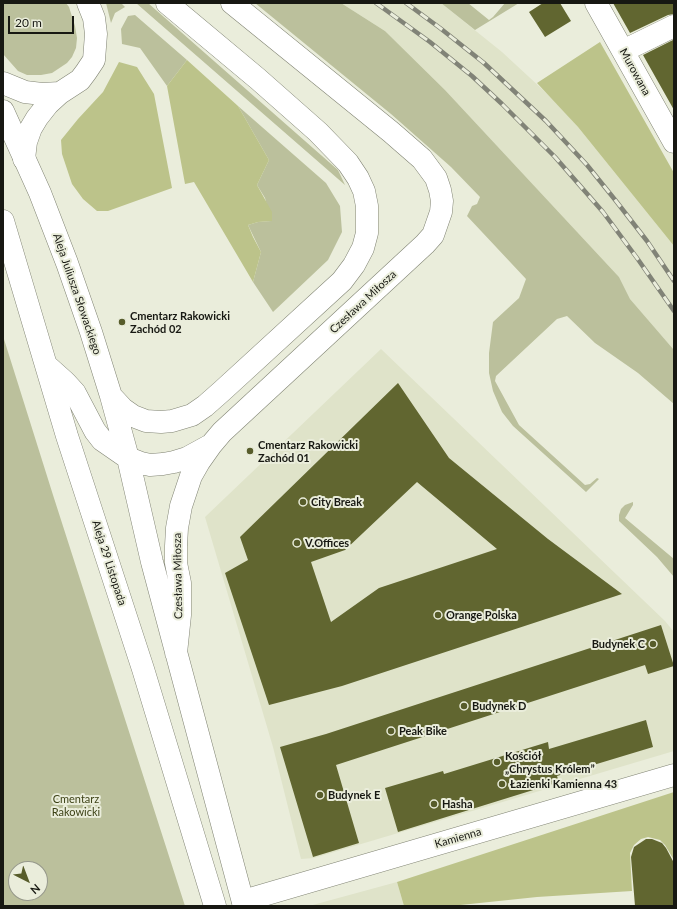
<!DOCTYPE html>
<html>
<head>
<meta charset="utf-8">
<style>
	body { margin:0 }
	#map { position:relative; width:677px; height:909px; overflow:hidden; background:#eaeddb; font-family:Lato,sans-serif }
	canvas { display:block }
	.frame { position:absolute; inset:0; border:4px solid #171812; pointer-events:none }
	.north { position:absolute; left:8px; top:861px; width:40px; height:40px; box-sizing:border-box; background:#eaeddb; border:1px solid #96988b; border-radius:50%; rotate:138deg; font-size:11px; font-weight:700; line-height:16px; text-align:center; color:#171812 }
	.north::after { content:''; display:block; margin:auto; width:14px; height:18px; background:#575c2a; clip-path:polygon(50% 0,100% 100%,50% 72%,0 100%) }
	.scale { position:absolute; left:8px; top:16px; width:66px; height:18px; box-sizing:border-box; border:2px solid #171812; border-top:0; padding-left:5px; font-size:12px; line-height:14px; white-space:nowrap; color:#171812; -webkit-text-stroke:3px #eaeddb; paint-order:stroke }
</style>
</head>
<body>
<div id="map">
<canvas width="677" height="909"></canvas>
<div class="frame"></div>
<div class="north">N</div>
<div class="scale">20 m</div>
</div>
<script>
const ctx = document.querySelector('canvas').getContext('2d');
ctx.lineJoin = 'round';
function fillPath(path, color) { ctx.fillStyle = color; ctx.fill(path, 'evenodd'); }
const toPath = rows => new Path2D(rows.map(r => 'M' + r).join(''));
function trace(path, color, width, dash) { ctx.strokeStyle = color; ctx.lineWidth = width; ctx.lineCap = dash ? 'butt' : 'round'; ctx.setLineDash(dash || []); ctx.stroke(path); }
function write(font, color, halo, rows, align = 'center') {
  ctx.font = font + ' Lato,sans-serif'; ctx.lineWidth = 4; ctx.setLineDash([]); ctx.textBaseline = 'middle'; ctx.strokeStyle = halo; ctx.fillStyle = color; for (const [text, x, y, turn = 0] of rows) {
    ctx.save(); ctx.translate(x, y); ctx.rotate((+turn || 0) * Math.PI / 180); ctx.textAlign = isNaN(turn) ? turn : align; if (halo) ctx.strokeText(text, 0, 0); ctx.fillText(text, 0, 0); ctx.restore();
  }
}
const built = toPath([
	[341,3,441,3,502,52,555,101,578,127,674,246,674,350,630,299,619,277,445,90,385,31],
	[381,349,665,621,674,632,674,751,314,858,301,859,273,747,205,517],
	[397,882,404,906,309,906]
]);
const green = toPath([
	[3,3,66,3,69,7,75,26,77,38,76,48,72,57,67,63,52,73,41,75,27,75,18,71,3,54],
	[106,3,121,3,125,7,115,13,111,23],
	[136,3,148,3,338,170,345,185],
	[255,3,341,3,385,31,445,90,619,277,630,299,674,350,674,404,638,373,595,343,567,316,557,319,496,376,495,381,519,425,585,485,590,484,597,478,599,479,586,492,513,426,502,412,493,391,489,373,489,353,493,322,519,298,526,279,467,216,472,206,477,204,480,197,451,167,391,114],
	[441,3,468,3,489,20,493,17,505,3,519,3,475,30],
	[135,15,187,60,167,86,140,48,122,44,121,29,128,16],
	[238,106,326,183,340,206,342,232,328,260,273,312,253,282,261,252,248,225,258,222,271,221,265,198,257,185,269,160],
	[3,336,53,495,185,906,3,906],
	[16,869,40,869,40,893,16,893],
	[633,502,633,505,625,518,674,559,674,577,657,557,619,521,619,515,621,509,625,505]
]);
const forest = toPath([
	[600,42,674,173,674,246,578,127,537,83],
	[187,60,238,106,269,160,257,185,272,212,272,221,258,222,248,225,253,237,261,252,253,282,194,182,185,184,167,86],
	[119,62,137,67,154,94,172,188,108,211,97,211,83,199,72,184,62,154,61,140,78,119,103,92],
	[674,792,674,860,665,845,660,840,648,837,641,839,634,845,630,853,632,891,537,897,451,906,404,906,397,882]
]);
const building = toPath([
	[543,3,560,3,571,21,545,37,529,12],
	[613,3,674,3,674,14,668,15,630,33],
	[673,40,674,42,674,110,643,55],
	[398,383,449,458,548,539,622,594,342,686,269,705,225,573,248,560,240,537],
	[417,482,497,549,379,588,331,622,311,562,345,550],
	[661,625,674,666,648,674,645,665,336,765,359,843,313,857,280,747,326,734],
	[646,720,653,747,557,776,559,782,398,832,385,788,443,771,444,774,548,742,549,749],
	[646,839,652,839,662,843,666,848,674,863,674,906,635,906,631,857,634,847]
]);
const minor = toPath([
	[596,3,674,142],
	[623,51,674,26],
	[3,83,25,92,42,94,60,93],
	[24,159,26,142,31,128,37,118,48,104,60,93,80,80,86,72,94,60,96,34,94,18,88,3],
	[243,901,674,775]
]);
const major = toPath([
	[3,111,40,193,67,263,91,332,111,396,128,458,152,562,244,906],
	[3,221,67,436,143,669,215,906],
	[46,365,65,382,75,393,95,431,102,440,128,458,141,463,150,465,163,464,174,462,187,458,209,446],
	[111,396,123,409,133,416,146,421,161,422,172,421,192,415,205,406,222,391,342,281,354,265,363,248,367,233,367,206,364,191,358,178,348,163,318,132,258,79,167,3],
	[176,653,180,615,180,583,176,563,176,546,177,528,181,506,191,476,199,462,211,445,222,432,425,244,433,235,441,212,442,201,440,190,436,178,422,159,391,132,232,3]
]);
const rail = toPath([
	[376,3,430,42,472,76,502,104,555,157,603,212,637,258,674,311],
	[406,3,440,28,484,63,546,121,587,165,616,201,647,241,674,281]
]);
const markers = [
	[122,322,4,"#575c2a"],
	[250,451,4,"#575c2a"],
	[303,502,4,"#575c2a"],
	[297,543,4,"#575c2a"],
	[438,615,4,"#575c2a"],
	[653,644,4,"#575c2a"],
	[464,706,4,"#575c2a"],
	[391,731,4,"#575c2a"],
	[497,762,4,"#575c2a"],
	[502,784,4,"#575c2a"],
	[320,795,4,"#575c2a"],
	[434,804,4,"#575c2a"]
];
const streetNames = [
	["Murowana",635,72,61],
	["Aleja Juliusza Słowackiego",77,294,71],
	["Czesława Miłosza",363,302,-43],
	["Aleja 29 Listopada",109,563,72],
	["Czesława Miłosza",178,576,-91],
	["Kamienna",458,838,-16]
];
const poiNames = [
	["Cmentarz Rakowicki",130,316],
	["Zachód 02",130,329],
	["Cmentarz Rakowicki",258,445],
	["Zachód 01",258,458],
	["City Break",311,502],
	["V.Offices",305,543],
	["Orange Polska",446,615],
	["Budynek C",645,644,"right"],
	["Budynek D",472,706],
	["Peak Bike",399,731],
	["Kościół",505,756],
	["„Chrystus Królem”",505,769],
	["Łazienki Kamienna 43",510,784],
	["Budynek E",328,795],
	["Hasha",442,804]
];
const parkNames = [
	["Cmentarz",76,799],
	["Rakowicki",76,812]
];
fillPath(built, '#dfe3c9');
fillPath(green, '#bbc09c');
fillPath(forest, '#bcc38a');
fillPath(building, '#616630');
trace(minor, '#818474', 23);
trace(major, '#818474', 23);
trace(minor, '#fff', 22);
trace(major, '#fff', 22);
trace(rail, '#818377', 4.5);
trace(rail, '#eaeddb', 3, [9]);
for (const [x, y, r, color] of markers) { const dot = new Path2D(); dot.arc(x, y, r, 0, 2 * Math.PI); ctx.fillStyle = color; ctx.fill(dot); trace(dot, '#eaeddb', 1.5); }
write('11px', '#171812', '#eaeddb', streetNames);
write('bold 11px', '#171812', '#eaeddb', poiNames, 'left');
write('11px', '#3c4115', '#eaeddb', parkNames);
</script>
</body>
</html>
